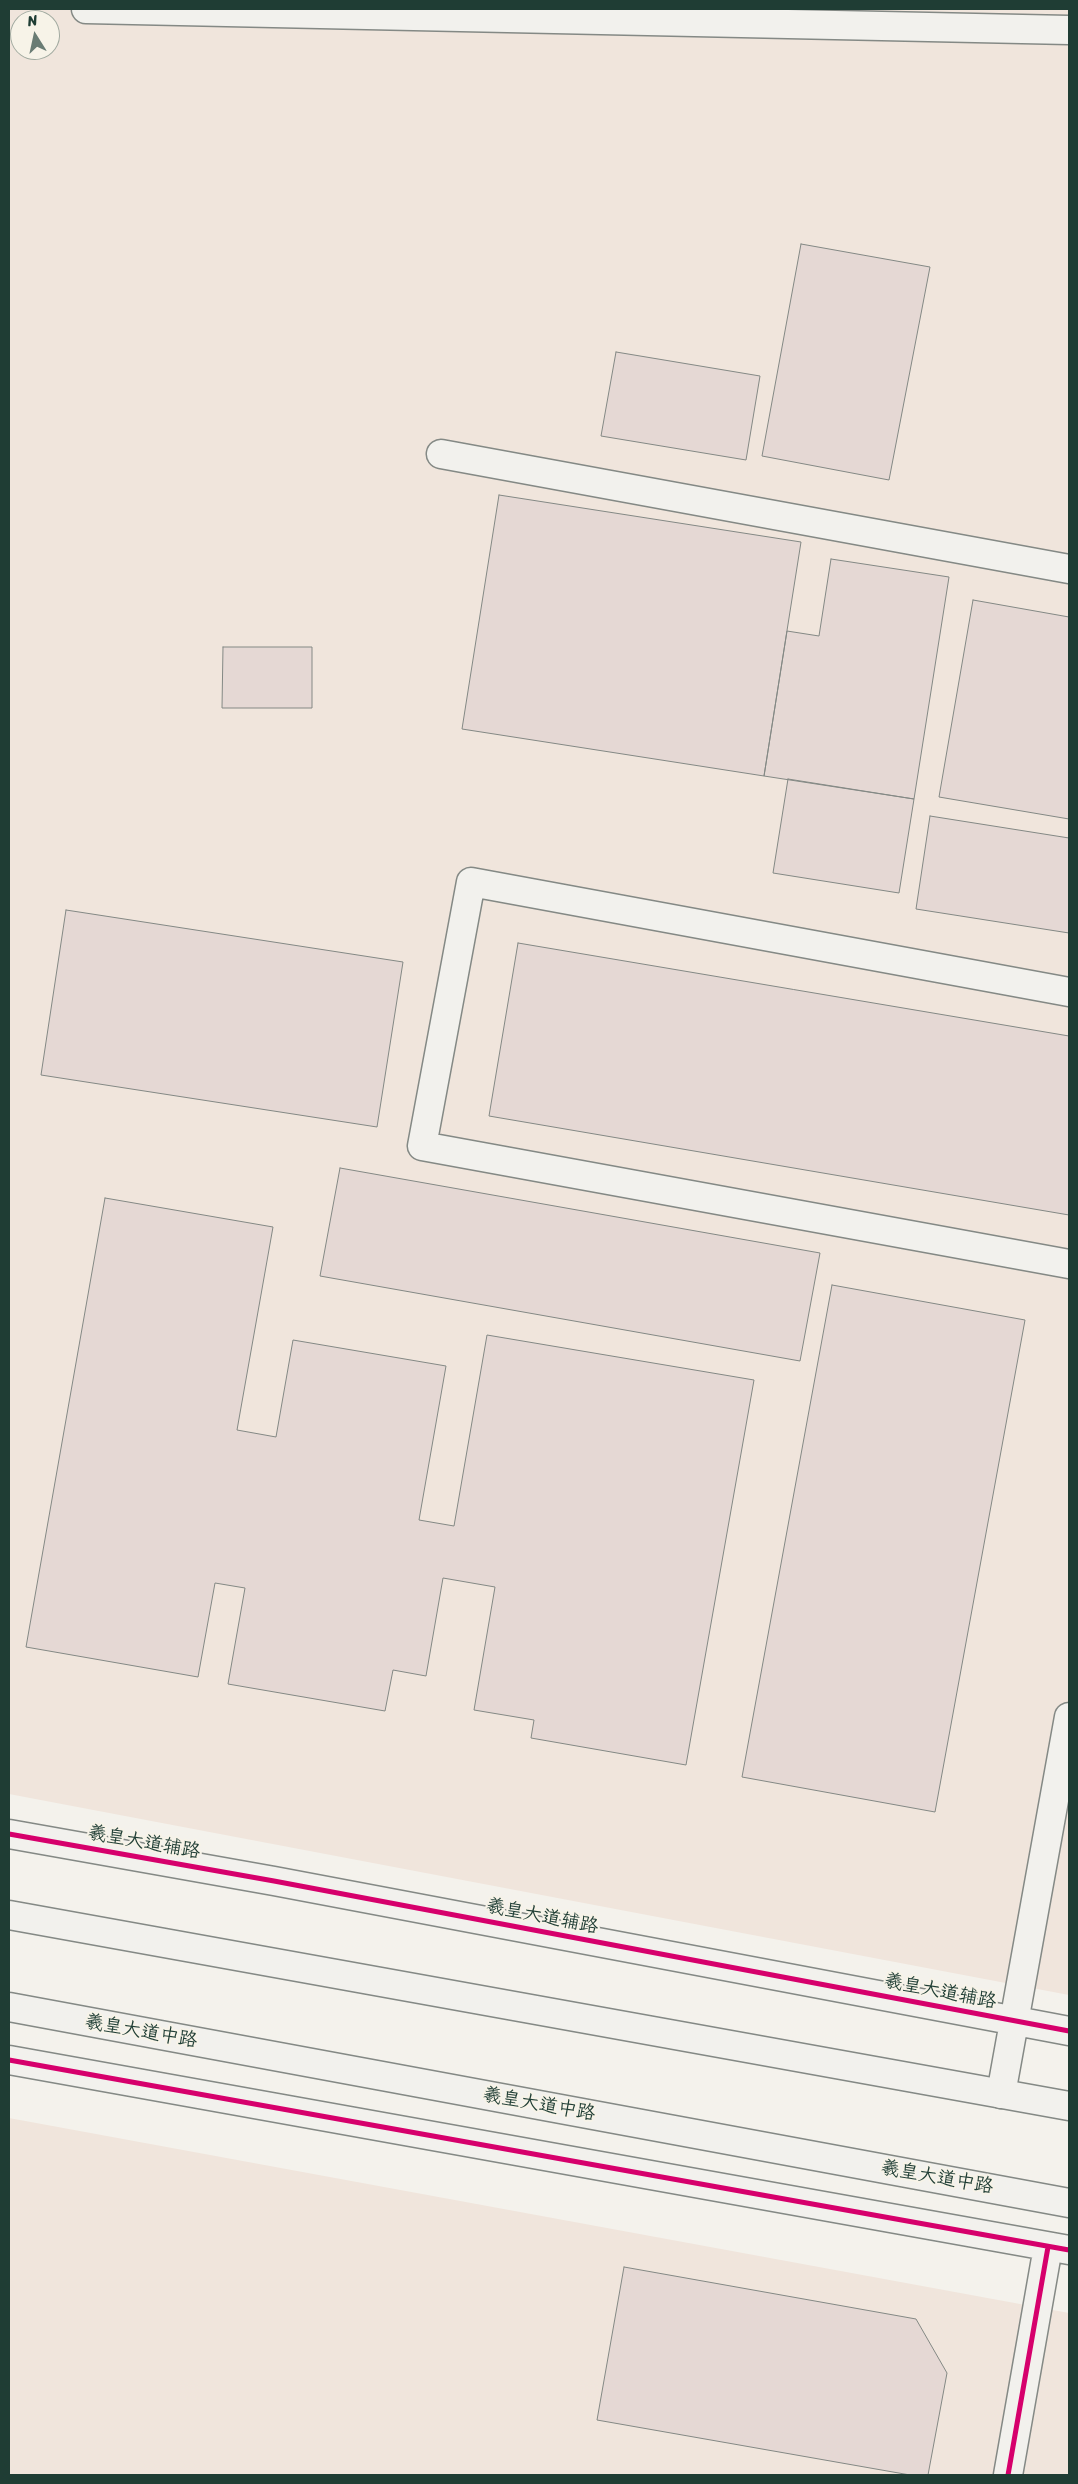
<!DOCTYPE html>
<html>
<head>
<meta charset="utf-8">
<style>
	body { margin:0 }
	#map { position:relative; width:1078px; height:2484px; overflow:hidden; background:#f4f2ec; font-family:Sriracha,sans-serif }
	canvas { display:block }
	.frame { position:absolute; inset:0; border:10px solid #1f3d34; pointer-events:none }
	.north { position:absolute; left:10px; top:10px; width:50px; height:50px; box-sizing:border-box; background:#f7f3e8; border:1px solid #a1aaa0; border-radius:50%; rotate:350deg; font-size:14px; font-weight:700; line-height:20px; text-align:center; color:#1f3d34 }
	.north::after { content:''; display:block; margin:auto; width:18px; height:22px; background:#6a7c74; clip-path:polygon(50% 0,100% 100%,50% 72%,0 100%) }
</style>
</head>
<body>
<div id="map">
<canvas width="1078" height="2484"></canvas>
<div class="frame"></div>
<div class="north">N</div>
</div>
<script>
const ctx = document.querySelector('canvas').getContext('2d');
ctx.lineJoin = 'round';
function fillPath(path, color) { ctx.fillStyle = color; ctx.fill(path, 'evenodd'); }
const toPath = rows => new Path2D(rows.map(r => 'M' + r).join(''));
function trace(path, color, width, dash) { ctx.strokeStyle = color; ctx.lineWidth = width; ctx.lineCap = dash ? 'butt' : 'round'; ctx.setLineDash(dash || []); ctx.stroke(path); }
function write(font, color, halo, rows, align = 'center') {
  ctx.font = font + ' Sriracha,"LXGW WenKai TC",sans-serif'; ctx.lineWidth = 4; ctx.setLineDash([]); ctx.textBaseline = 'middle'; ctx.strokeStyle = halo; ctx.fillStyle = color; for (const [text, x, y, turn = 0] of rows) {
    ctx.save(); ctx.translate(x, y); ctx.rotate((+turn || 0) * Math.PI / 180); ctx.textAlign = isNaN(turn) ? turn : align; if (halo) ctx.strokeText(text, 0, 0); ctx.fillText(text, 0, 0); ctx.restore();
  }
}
const built = toPath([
	[9,9,1069,9,1069,1995,9,1794],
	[20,20,50,20,50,50,20,50],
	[9,2118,1069,2313,1069,2475,9,2475]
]);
const building = toPath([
	[801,244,930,267,889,480,762,456,801,244],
	[616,352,760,376,746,460,601,436,616,352],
	[499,495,801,542,764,776,462,729,499,495],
	[831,559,949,577,914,799,764,776,787,631,819,636,831,559],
	[973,600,1069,617,1069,819,939,797,973,600],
	[223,647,312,647,312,708,222,708,223,647],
	[788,779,914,799,899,893,773,873,788,779],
	[930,816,1069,838,1069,933,916,909,930,816],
	[66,910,403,962,377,1127,41,1075,66,910],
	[518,943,1069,1036,1069,1215,489,1116,518,943],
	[340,1168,820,1253,800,1361,320,1276,340,1168],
	[105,1198,273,1227,237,1430,276,1437,293,1340,446,1366,419,1520,454,1526,487,1335,754,1380,686,1765,531,1738,534,1720,474,1710,495,1587,443,1578,426,1676,393,1670,385,1711,228,1684,245,1588,215,1583,198,1677,26,1647,105,1198],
	[832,1285,1025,1320,935,1812,742,1777,832,1285],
	[624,2267,916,2319,947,2373,928,2475,910,2475,597,2420,624,2267]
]);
const minor = toPath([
	[86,9,1069,30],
	[441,454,1069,569],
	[1069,992,471,882,422,1146,1069,1264],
	[9,1834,274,1881,1069,2031],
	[9,2060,1069,2250],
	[1001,2094,1069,1717],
	[1008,2475,1048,2247]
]);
const major = toPath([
	[9,1915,1069,2106],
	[9,2007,1069,2203]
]);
const cycleway = toPath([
	[9,1834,274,1881,1069,2031],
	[9,2060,1069,2250],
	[1008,2475,1048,2247]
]);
const streetNames = [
	["羲皇大道辅路",144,1843,10],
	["羲皇大道辅路",542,1917,11],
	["羲皇大道辅路",940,1992,11],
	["羲皇大道中路",141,2032,10],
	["羲皇大道中路",539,2105,10],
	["羲皇大道中路",937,2178,10]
];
fillPath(built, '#f0e5dc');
fillPath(building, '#e5d8d4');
trace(building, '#848985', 1);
trace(minor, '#848985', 31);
trace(major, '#848985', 31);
trace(minor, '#f2f1ed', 28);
trace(major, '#f2f1ed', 28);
trace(cycleway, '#d6006c', 5);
write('19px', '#1f3d34', '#f7f3e8', streetNames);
</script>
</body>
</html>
